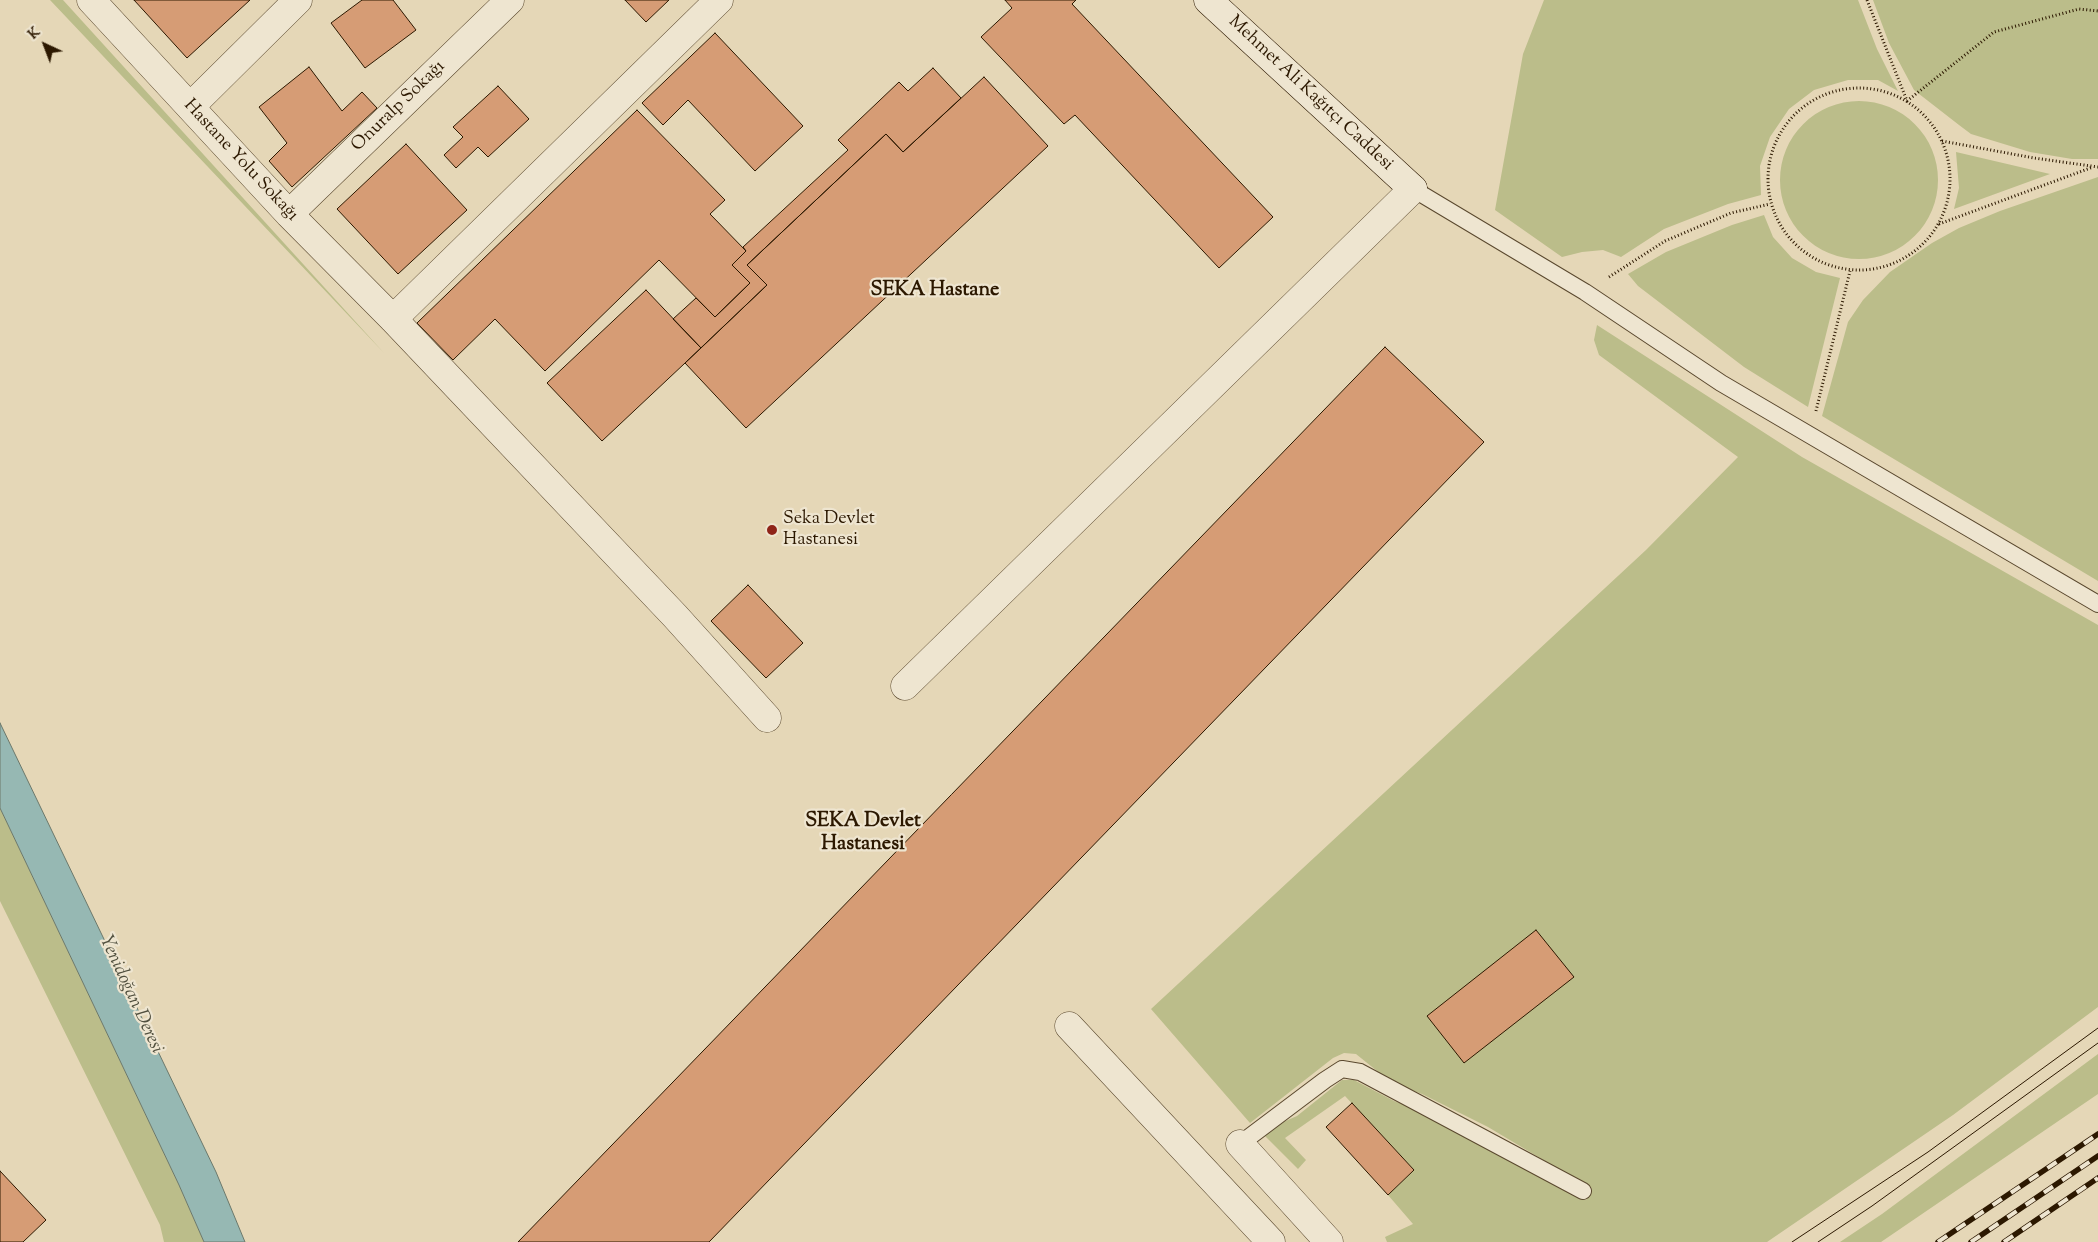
<!DOCTYPE html>
<html>
<head>
<meta charset="utf-8">
<style>
	body { margin:0 }
	#map { position:relative; width:2098px; height:1242px; overflow:hidden; background:#e5d7b7; font-family:"Sorts Mill Goudy",serif }
	canvas { display:block }
	.north { position:absolute; left:20px; top:20px; width:50px; height:50px; -webkit-text-stroke:4px #eee5d0; paint-order:stroke; rotate:317deg; font-size:14px; font-weight:700; line-height:20px; text-align:center; color:#2c1800 }
	.north::after { content:''; display:block; margin:auto; width:18px; height:22px; background:#2c1800; clip-path:polygon(50% 0,100% 100%,50% 72%,0 100%) }
</style>
</head>
<body>
<div id="map">
<canvas width="2098" height="1242"></canvas>
<div class="north">K</div>
</div>
<script>
const ctx = document.querySelector('canvas').getContext('2d');
ctx.lineJoin = 'round';
function fillPath(path, color) { ctx.fillStyle = color; ctx.fill(path, 'evenodd'); }
const toPath = rows => new Path2D(rows.map(r => 'M' + r).join(''));
function trace(path, color, width, dash) { ctx.strokeStyle = color; ctx.lineWidth = width; ctx.lineCap = dash ? 'butt' : 'round'; ctx.setLineDash(dash || []); ctx.stroke(path); }
function write(font, color, halo, rows, align = 'center') {
  ctx.font = font + ' "Sorts Mill Goudy",serif'; ctx.lineWidth = 4.5; ctx.setLineDash([]); ctx.textBaseline = 'middle'; ctx.strokeStyle = halo; ctx.fillStyle = color; for (const [text, x, y, turn = 0] of rows) {
    ctx.save(); ctx.translate(x, y); ctx.rotate((+turn || 0) * Math.PI / 180); ctx.textAlign = isNaN(turn) ? turn : align; if (halo) ctx.strokeText(text, 0, 0); ctx.fillText(text, 0, 0); ctx.restore();
  }
}
const green = toPath([
	[50,0,63,0,384,353],
	[1544,0,1858,0,1877,49,1898,91,1878,80,1848,80,1814,90,1789,109,1770,137,1760,166,1761,195,1728,204,1664,229,1621,257,1603,250,1582,252,1562,257,1495,210,1523,54],
	[1873,0,2098,0,2098,159,2072,159,2030,152,1971,134,1959,125,1914,90,1889,43],
	'1780 180a79 79 0 1 1 158 0a79 79 0 1 1-158 0Z',
	[1956,152,2050,174,1954,209,1959,188],
	[2098,177,2098,581,1822,416,1848,322,1863,300,1890,272,1932,243,1959,228,2000,211],
	[1764,215,1773,237,1792,258,1816,272,1840,278,1808,407,1744,367,1638,286,1628,274,1666,252,1732,225],
	[1597,325,1802,457,2098,625,2098,1007,1953,1115,1767,1242,1387,1242,1385,1237,1413,1224,1388,1195,1414,1170,1345,1096,1285,1138,1306,1160,1298,1169,1265,1136,1274,1126,1297,1116,1342,1080,1354,1080,1394,1101,1431,1115,1586,1200,1592,1189,1488,1127,1422,1094,1392,1083,1356,1054,1344,1053,1333,1058,1250,1123,1151,1009,1646,550,1738,457,1599,355,1594,340],
	[0,808,179,1185,204,1242,164,1242,160,1225,0,901],
	[2098,1054,2098,1094,1881,1242,1840,1242,1882,1214]
]);
const water = toPath([
	[0,723,216,1172,245,1242,204,1242,179,1185,0,808,0,723]
]);
const building = toPath([
	[134,0,250,0,187,58,134,0],
	[362,0,393,0,416,30,365,68,331,23,362,0],
	[625,0,669,0,646,22,625,0],
	[1005,0,1076,0,1072,4,1273,217,1219,268,1075,115,1064,124,981,37,1012,8,1005,0],
	[715,33,803,126,755,171,688,100,663,125,642,103,715,33],
	[309,67,342,111,362,92,377,108,292,187,269,161,287,143,259,107,309,67],
	[933,68,961,98,903,152,886,134,747,265,767,285,701,348,673,319,696,298,715,317,750,283,732,265,746,251,743,247,848,150,838,140,899,82,908,91,933,68],
	[984,77,1048,146,746,428,685,363,767,285,747,265,886,134,903,152,984,77],
	[498,86,529,119,488,157,478,147,456,168,444,155,463,137,453,127,498,86],
	[637,110,725,200,710,214,746,251,732,265,750,283,715,317,659,260,545,371,495,319,453,360,417,323,637,110],
	[406,144,467,210,398,274,337,209,406,144],
	[646,290,701,348,602,441,547,383,646,290],
	[1385,347,1484,442,709,1242,518,1242,1385,347],
	[748,585,803,643,766,678,711,621,748,585],
	[1536,930,1574,977,1464,1063,1427,1016,1536,930],
	[1352,1103,1414,1170,1388,1195,1326,1127,1352,1103],
	[0,1171,46,1220,23,1242,0,1242,0,1171]
]);
const path = toPath([
	[1867,0,1907,101,1994,32,2079,9,2098,11],
	'1768 179a91 91 0 1 1 182 0a91 91 0 1 1-182 0Z',
	[1942,141,2034,158,2098,167],
	[1939,224,2093,167],
	[1609,277,1665,241,1731,213,1770,204],
	[1816,411,1850,271]
]);
const lane = toPath([
	[1413,189,1585,292,1721,383,2098,604],
	[1240,1144,1325,1080,1342,1069,1360,1072,1583,1191]
]);
const street = toPath([
	[91,0,289,214,393,319,675,616,767,718],
	[190,107,298,0],
	[289,214,510,0],
	[393,319,719,0],
	[905,686,1413,189],
	[1069,1026,1271,1242],
	[1240,1144,1329,1242]
]);
const secondary = toPath([
	[1208,0,1413,189]
]);
const tram = toPath([
	[1792,1242,1928,1152,2098,1028],
	[1818,1242,1872,1206,2098,1043]
]);
const rail = toPath([
	[1938,1242,2098,1134],
	[1971,1242,2098,1156],
	[2004,1242,2098,1178]
]);
const markers = [
	[772,530,6,"#8f2418"]
];
const streetNames = [
	["Mehmet Ali Kağıtçı Caddesi",1310,94,43],
	["Onuralp Sokağı",399,107,-44],
	["Hastane Yolu Sokağı",240,161,47]
];
const poiNames = [
	["Seka Devlet",783,520],
	["Hastanesi",783,541]
];
const waterNames = [
	["Yenidoğan Deresi",130,995,65]
];
const quarterNames = [
	["SEKA Hastane",935,292],
	["SEKA Devlet",863,823],
	["Hastanesi",863,846]
];
fillPath(green, '#bbbd8a');
fillPath(water, '#96b8b3');
trace(water, '#6c786b', 1);
fillPath(building, '#d69c75');
trace(building, '#2c1800', 1);
trace(lane, '#5a482e', 18);
trace(street, '#5a482e', 29);
trace(secondary, '#2c1800', 29);
trace(path, '#2c1800', 3, [1, 2.5]);
trace(lane, '#eee5d0', 16);
trace(street, '#eee5d0', 28);
trace(secondary, '#eee5d0', 28);
trace(tram, '#2c1800', 1);
trace(rail, '#2c1800', 5.5);
trace(rail, '#eee5d0', 4, [11]);
for (const [x, y, r, color] of markers) { const dot = new Path2D(); dot.arc(x, y, r, 0, 2 * Math.PI); ctx.fillStyle = color; ctx.fill(dot); trace(dot, '#eee5d0', 2); }
write('18px', '#2c1800', '#eee5d0', streetNames);
write('18px', '#2c1800', '#eee5d0', poiNames, 'left');
write('italic 19px', '#51503f', '#eee5d0', waterNames);
write('bold 20px', '#2c1800', '#eee5d0', quarterNames);
</script>
</body>
</html>
